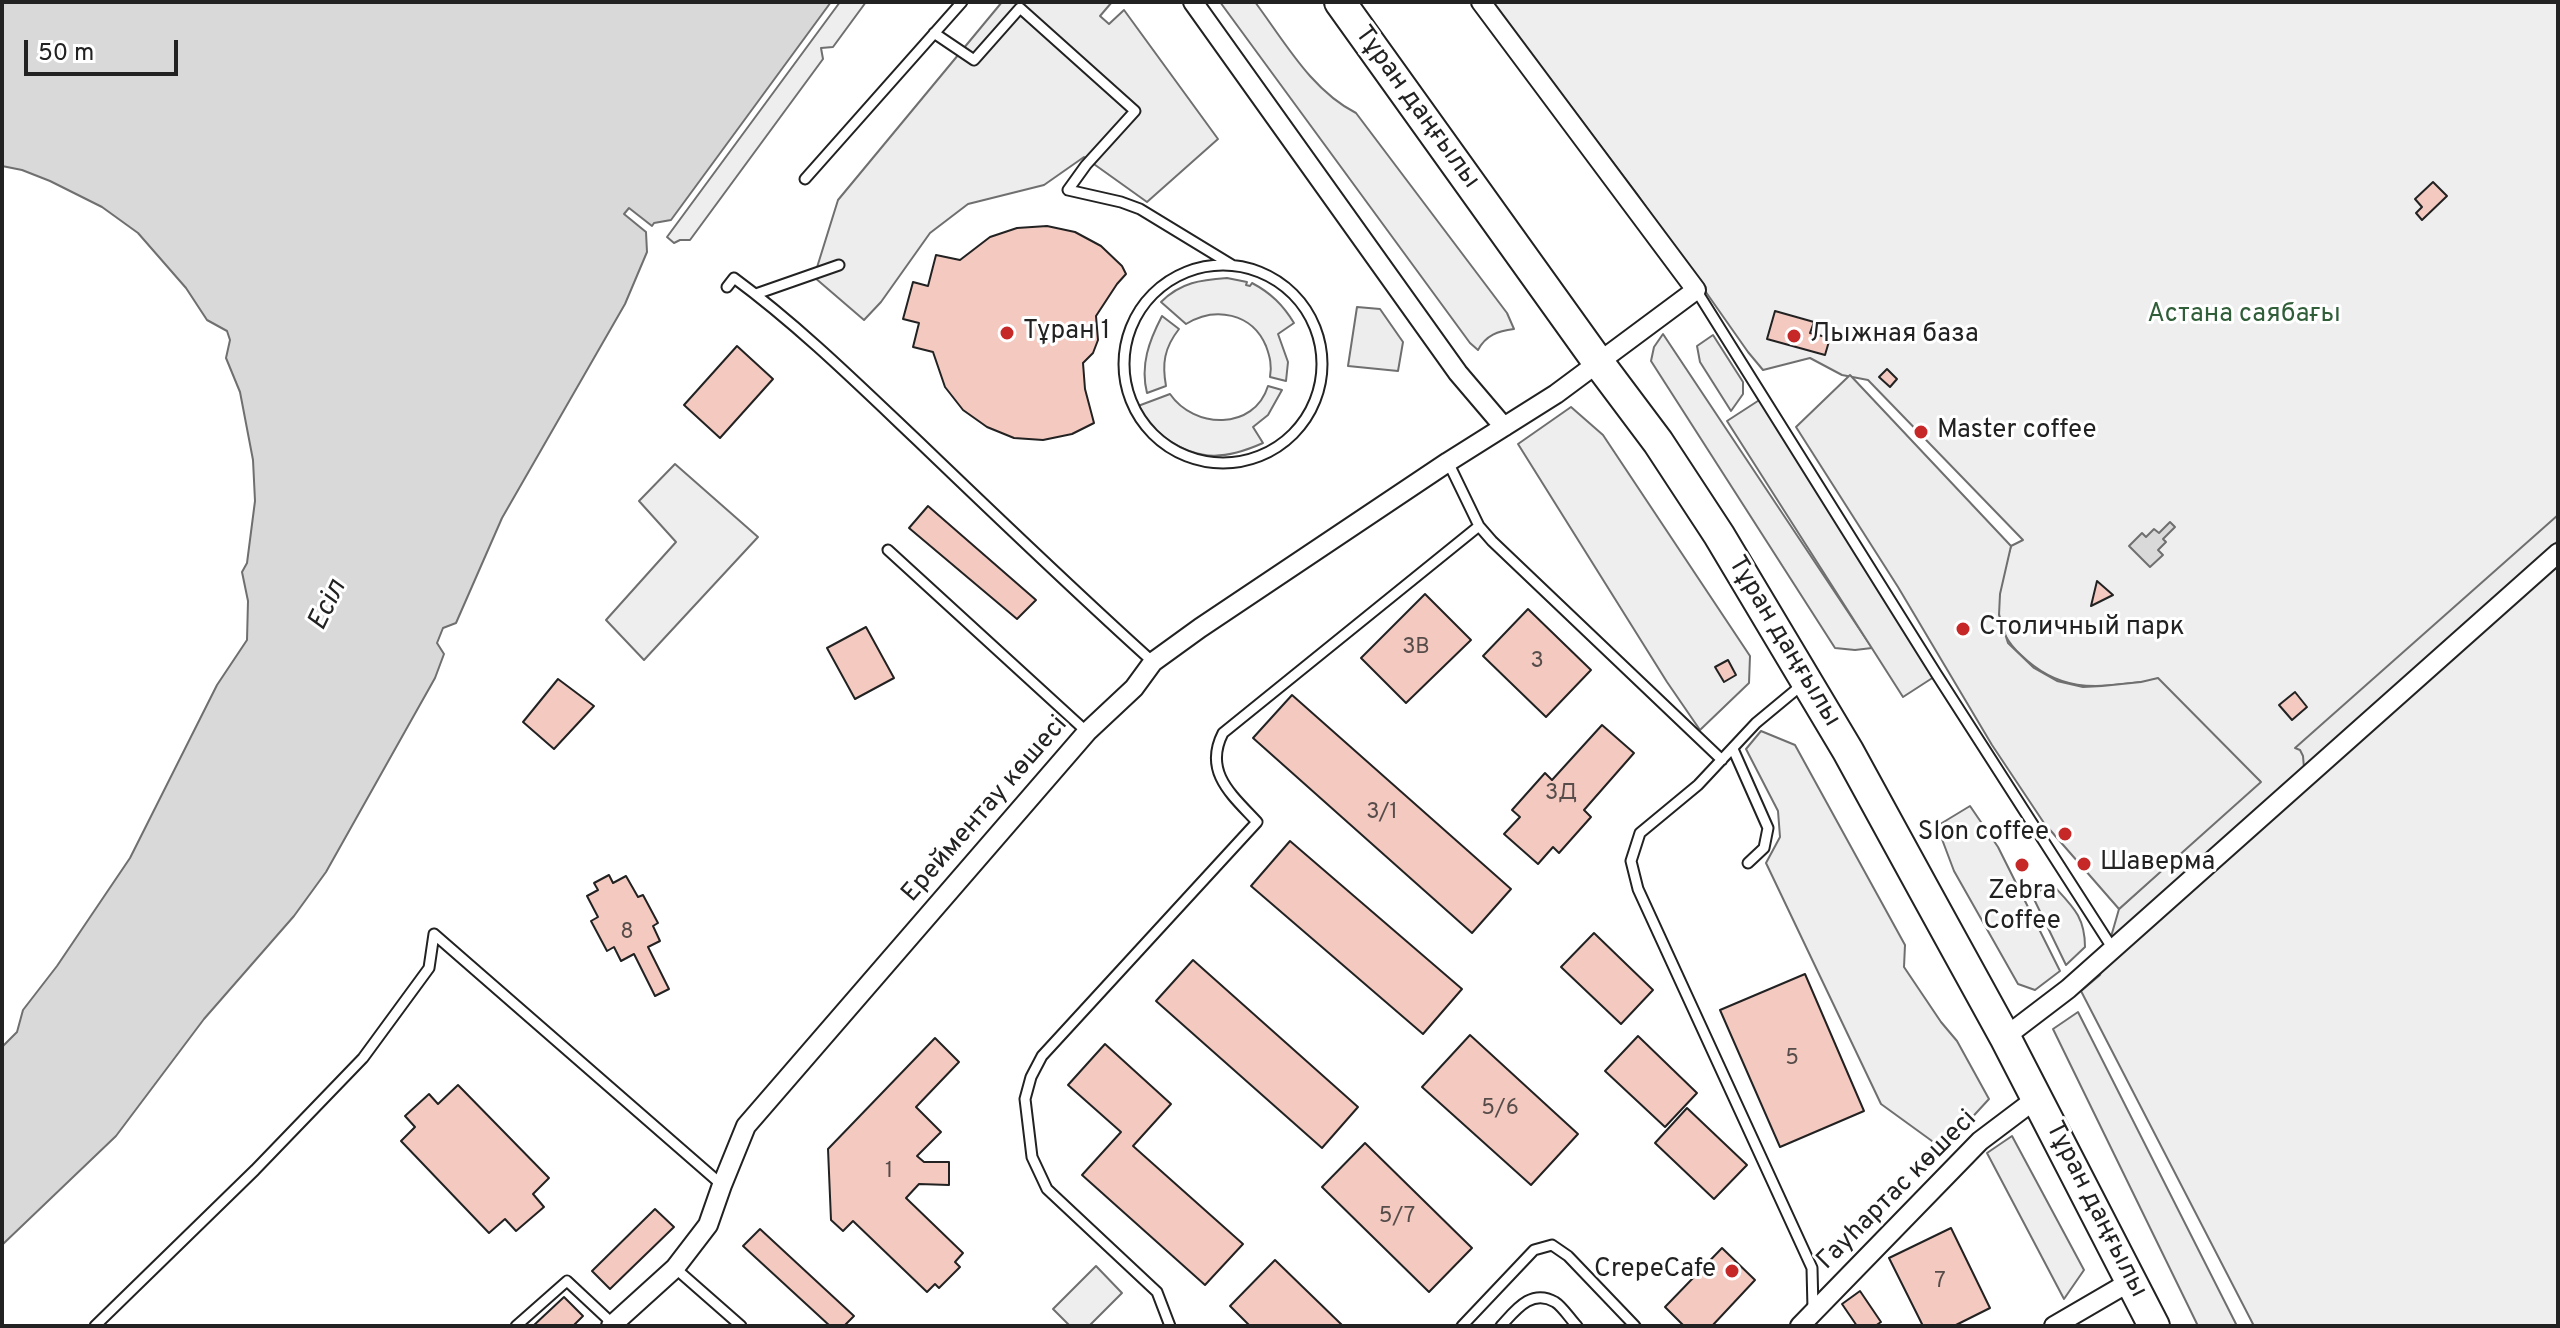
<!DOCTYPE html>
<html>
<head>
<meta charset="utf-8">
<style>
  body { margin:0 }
  #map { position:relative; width:2560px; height:1328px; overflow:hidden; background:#fff; font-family:Overpass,sans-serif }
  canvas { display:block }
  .frame { position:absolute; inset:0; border:4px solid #222; pointer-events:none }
  .scale { position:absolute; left:24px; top:40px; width:154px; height:36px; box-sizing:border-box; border:4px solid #222; border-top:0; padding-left:10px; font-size:24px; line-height:28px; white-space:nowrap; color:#222; -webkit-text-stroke:6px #fff; paint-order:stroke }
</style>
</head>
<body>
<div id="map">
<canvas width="2560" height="1328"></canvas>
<div class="frame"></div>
<div class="scale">50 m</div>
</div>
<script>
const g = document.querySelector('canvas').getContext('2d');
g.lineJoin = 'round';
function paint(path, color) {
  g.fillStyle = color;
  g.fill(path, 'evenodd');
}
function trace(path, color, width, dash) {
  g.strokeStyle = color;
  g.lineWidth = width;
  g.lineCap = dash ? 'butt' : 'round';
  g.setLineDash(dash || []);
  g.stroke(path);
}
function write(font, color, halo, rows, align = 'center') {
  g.font = font + ' Overpass,sans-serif';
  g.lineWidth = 6;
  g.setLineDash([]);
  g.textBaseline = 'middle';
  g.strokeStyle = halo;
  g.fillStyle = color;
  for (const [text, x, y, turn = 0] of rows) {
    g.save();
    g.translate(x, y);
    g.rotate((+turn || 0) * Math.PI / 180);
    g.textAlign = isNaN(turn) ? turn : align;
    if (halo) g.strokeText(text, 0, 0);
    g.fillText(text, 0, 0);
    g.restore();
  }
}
const green = new Path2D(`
  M840 2H866L833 47 821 48 823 59 690 240H680L674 243 667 237Z
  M1220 2H1255C1285 42 1311 90 1356 113L1507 313 1514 329C1498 331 1486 335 1478 350L1470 343Z
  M1492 2H2558V1326H2254L2081 991 2100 975 2119 909 2260 781 2141 682C2093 688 2059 692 2021 655 2009 644 2000 630 1999 613 1997 590 2005 567 2011 546L2023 540 1868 380 1842 375 1810 358 1763 370 1748 352 1637 194Z
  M1227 278 1247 282 1246 285 1250 286 1252 283C1271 293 1283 305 1294 323L1278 334 1288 362 1286 381 1270 377C1272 365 1270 357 1266 346 1252 313 1215 306 1186 324L1161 302C1181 282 1201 280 1227 278Z
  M1162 316 1179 329C1164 348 1162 364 1166 386L1147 393C1140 365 1149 341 1162 316Z
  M1663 334 1872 648 1855 650 1835 648 1651 361 1654 347Z
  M1713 335 1743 382V394L1731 411 1700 362 1697 346Z
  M1268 386 1282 390 1268 415 1253 427 1263 443C1227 459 1200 462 1167 439 1154 430 1144 420 1138 406L1170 394C1194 429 1254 431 1268 386Z
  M1571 407 1603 435 1750 656 1749 683 1700 730 1667 682 1518 444Z
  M675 464 758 537 644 660 606 620 676 542 639 501Z
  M1761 731 1795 745 1905 945 1904 967 1941 1022 1957 1041 1989 1099 1943 1149 1881 1104 1766 863 1780 837 1778 811 1746 749Z
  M1970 806 1998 847 2060 971 2035 990 2018 984 1954 871 1937 826Z
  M2052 884C2072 906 2085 916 2085 947L2066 965 2032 895Z
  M2078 1012 2237 1326H2198L2053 1029Z
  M2012 1136 2084 1270 2064 1299 1987 1153Z
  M1096 1266 1122 1293 1089 1326H1070L1053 1309Z`);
const parking = new Path2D(`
  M1002 2H1112L1100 16 1109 24 1124 10 1218 139 1147 202 1084 157 1044 185 968 204 930 233 881 302 864 320 814 277 838 200Z
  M1357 307 1380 309 1403 342 1398 371 1348 366Z
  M1850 375 2011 546 2000 594 1999 615 2008 643 2034 668 2057 681 2083 687 2102 686 2141 682 2158 678 2261 782 2119 909 2044 823 1992 745 1898 587 1796 427Z
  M1764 397 1937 675 1903 697 1727 421Z
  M2558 515V541L2304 768 2303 756 2300 750 2295 748Z`);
const water = new Path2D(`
  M2 2H831L671 220 654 223 652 226 629 208 624 214 646 232 647 252 625 304 502 518 456 623 443 628 437 643 444 654 435 678 326 872 294 916 204 1019 116 1136 2 1245V1047L17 1032 23 1010 57 966 130 858 217 685 247 640 248 601 242 572 247 563 255 501 253 460 240 392 226 358 230 340 227 331 207 320 186 288 138 233 102 207 50 181 22 170 2 166Z
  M2170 522 2175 527 2163 539 2166 542 2158 550 2163 555 2150 567 2129 546 2142 533 2146 537 2154 529 2159 533Z`);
const building = new Path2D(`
  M2433 182 2447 196 2422 220 2416 213 2422 207 2415 199Z
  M1047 226 1075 232 1101 246 1122 266 1126 274 1117 284 1096 316 1098 340 1093 353 1083 363 1085 389 1094 423 1072 434 1043 440 1014 438 987 427 963 410 945 387 933 352 913 347 919 323 903 319 913 282 928 286 936 255 960 260 990 237 1017 228Z
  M1775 311 1814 322 1810 333 1830 338 1825 355 1767 339Z
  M737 346 773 379 720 438 684 405Z
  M1887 369 1897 379 1890 387 1879 377Z
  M928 506 1036 600 1017 619 909 528Z
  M2097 581 2113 595 2091 606Z
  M1425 594 1471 640 1406 703 1361 658Z
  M1528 609 1591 670 1546 717 1483 656Z
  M866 627 894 678 855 699 827 648Z
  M1728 660 1736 675 1724 682 1715 667Z
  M558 679 594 706 554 749 523 722Z
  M2295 692 2307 707 2292 720 2279 705Z
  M1292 695 1511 889 1472 933 1253 738Z
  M1602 725 1634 753 1584 810 1591 817 1559 853 1553 847 1538 864 1504 834 1520 817 1512 810 1545 773 1552 780Z
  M1290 841 1462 989 1423 1034 1251 886Z
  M609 875 613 883 626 876 638 897 643 895 658 923 653 926 660 941 648 947 669 989 655 996 634 954 621 961 614 947 607 951 591 921 598 917 587 896 598 890 594 883Z
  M1594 933 1653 990 1621 1024 1561 967Z
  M1193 960 1358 1107 1322 1148 1156 1001Z
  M1805 974 1864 1111 1780 1147 1720 1010Z
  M1470 1035 1578 1134 1531 1185 1422 1087Z
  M1638 1036 1697 1093 1665 1127 1605 1071Z
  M935 1038 959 1062 916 1107 941 1132 917 1156 924 1162H949V1185L919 1184 906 1198 963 1253 955 1262 960 1267 939 1288 935 1284 927 1292 853 1221 843 1231 831 1220 828 1149Z
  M1105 1044 1171 1104 1133 1146 1243 1244 1205 1285 1082 1175 1121 1132 1068 1085Z
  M458 1085 549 1178 533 1194 544 1207 516 1231 505 1219 489 1233 401 1141 415 1127 405 1116 429 1094 438 1104Z
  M1687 1108 1747 1165 1714 1199 1655 1143Z
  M1365 1143 1472 1248 1429 1292 1322 1187Z
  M655 1209 674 1227 610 1289 592 1271Z
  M1951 1228 1990 1308 1954 1326H1923L1889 1258Z
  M760 1229 854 1316 844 1326H830L743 1246Z
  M1722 1248 1755 1280 1712 1326H1684L1665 1307Z
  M1275 1260 1343 1326H1250L1230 1306Z
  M1860 1291 1881 1322 1875 1326H1857L1842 1304Z
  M564 1297 583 1316 573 1326H533Z`);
const service = new Path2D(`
  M934 33 974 60 1020 8 1135 111 1086 165 1068 190 1121 202 1140 209 1232 265
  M805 179 962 2
  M1124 364a99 99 0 1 1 198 0a99 99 0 1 1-198 0Z
  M727 287 734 278C799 326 858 384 917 440 995 515 1073 590 1153 662
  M1696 290 1937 675 2113 949
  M756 294 839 265
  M1448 462 1479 526 1492 541 1722 760
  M888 550 1087 732
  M1803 684 1756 723 1698 785 1640 833 1631 861 1638 889 1812 1268 1813 1309
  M1733 749 1768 828 1764 848 1748 863
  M434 934 722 1185
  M675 1268 741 1326
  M95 1326 255 1170 363 1058 429 968 434 934
  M516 1326 567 1281 613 1324
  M1170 1326 1157 1292 1047 1189 1032 1157 1025 1099 1031 1077 1042 1056 1257 822C1232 795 1203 772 1223 733L1479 526
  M1462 1326 1534 1250 1552 1245 1568 1256 1635 1326
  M1501 1326C1515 1311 1531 1288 1555 1302 1563 1307 1570 1319 1577 1326`);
const minor = new Path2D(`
  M1193 2 1458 373 1504 427
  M2005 1037 2068 989 2558 553
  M611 1326 675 1268 708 1225 722 1185 746 1126 1087 732 1134 688 1153 662 1200 628 1448 462 1556 394 1696 290 1481 2
  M1800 1326 1980 1141 2037 1098
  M2054 1326 2133 1280`);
const primary = new Path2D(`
  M1340 2 1598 362 1658 442 1719 535 1848 751 1923 888 2005 1037 2154 1326`);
const markers = [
  [1007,333,8,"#c62828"],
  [1794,336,8,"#c62828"],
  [1921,432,8,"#c62828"],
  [1963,629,8,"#c62828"],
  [2065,834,8,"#c62828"],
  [2084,864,8,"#c62828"],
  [2022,865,8,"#c62828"],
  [1732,1271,8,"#c62828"]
];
const numberNames = [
  ["3В",1416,649],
  ["3",1537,663],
  ["3Д",1561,795],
  ["3/1",1382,814],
  ["8",627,934],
  ["5",1792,1060],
  ["5/6",1500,1110],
  ["1",889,1173],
  ["5/7",1397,1218],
  ["7",1940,1283]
];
const streetNames = [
  ["Тұран даңғылы",1416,108,54],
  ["Тұран даңғылы",1783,642,59],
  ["Ерейментау көшесі",986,810,-49],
  ["Гауhартас көшесі",1898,1191,-45],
  ["Тұран даңғылы",2095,1210,63]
];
const parkNames = [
  ["Астана саябағы",2244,316]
];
const poiNames = [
  ["Тұран 1",1023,333],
  ["Лыжная база",1810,336],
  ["Master coffee",1937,432],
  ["Столичный парк",1979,629],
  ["Slon coffee",2049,834,"right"],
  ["Шаверма",2100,864],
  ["Zebra",2022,893,"center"],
  ["Coffee",2022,923,"center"],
  ["CrepeCafe",1716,1271,"right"]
];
const waterNames = [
  ["Есіл",329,606,-64]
];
paint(green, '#eee');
trace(green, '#6f6f6f', 2);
paint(parking, '#ededed');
trace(parking, '#6f6f6f', 2);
paint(water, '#d9d9d9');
trace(water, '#6f6f6f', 2);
paint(building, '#f3c9c0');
trace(building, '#222', 2);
trace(service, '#222', 13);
trace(minor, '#222', 22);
trace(primary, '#222', 34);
trace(service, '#fff', 9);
trace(minor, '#fff', 18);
trace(primary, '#fff', 30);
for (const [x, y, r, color] of markers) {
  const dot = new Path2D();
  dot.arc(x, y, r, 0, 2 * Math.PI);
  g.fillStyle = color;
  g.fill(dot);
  trace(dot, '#fff', 3);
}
write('22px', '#564c4a', null, numberNames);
write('26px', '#222', '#fff', streetNames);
write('26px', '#2f5e38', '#fff', parkNames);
write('26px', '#222', '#fff', poiNames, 'left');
write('italic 28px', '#222', '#fff', waterNames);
</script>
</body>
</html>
